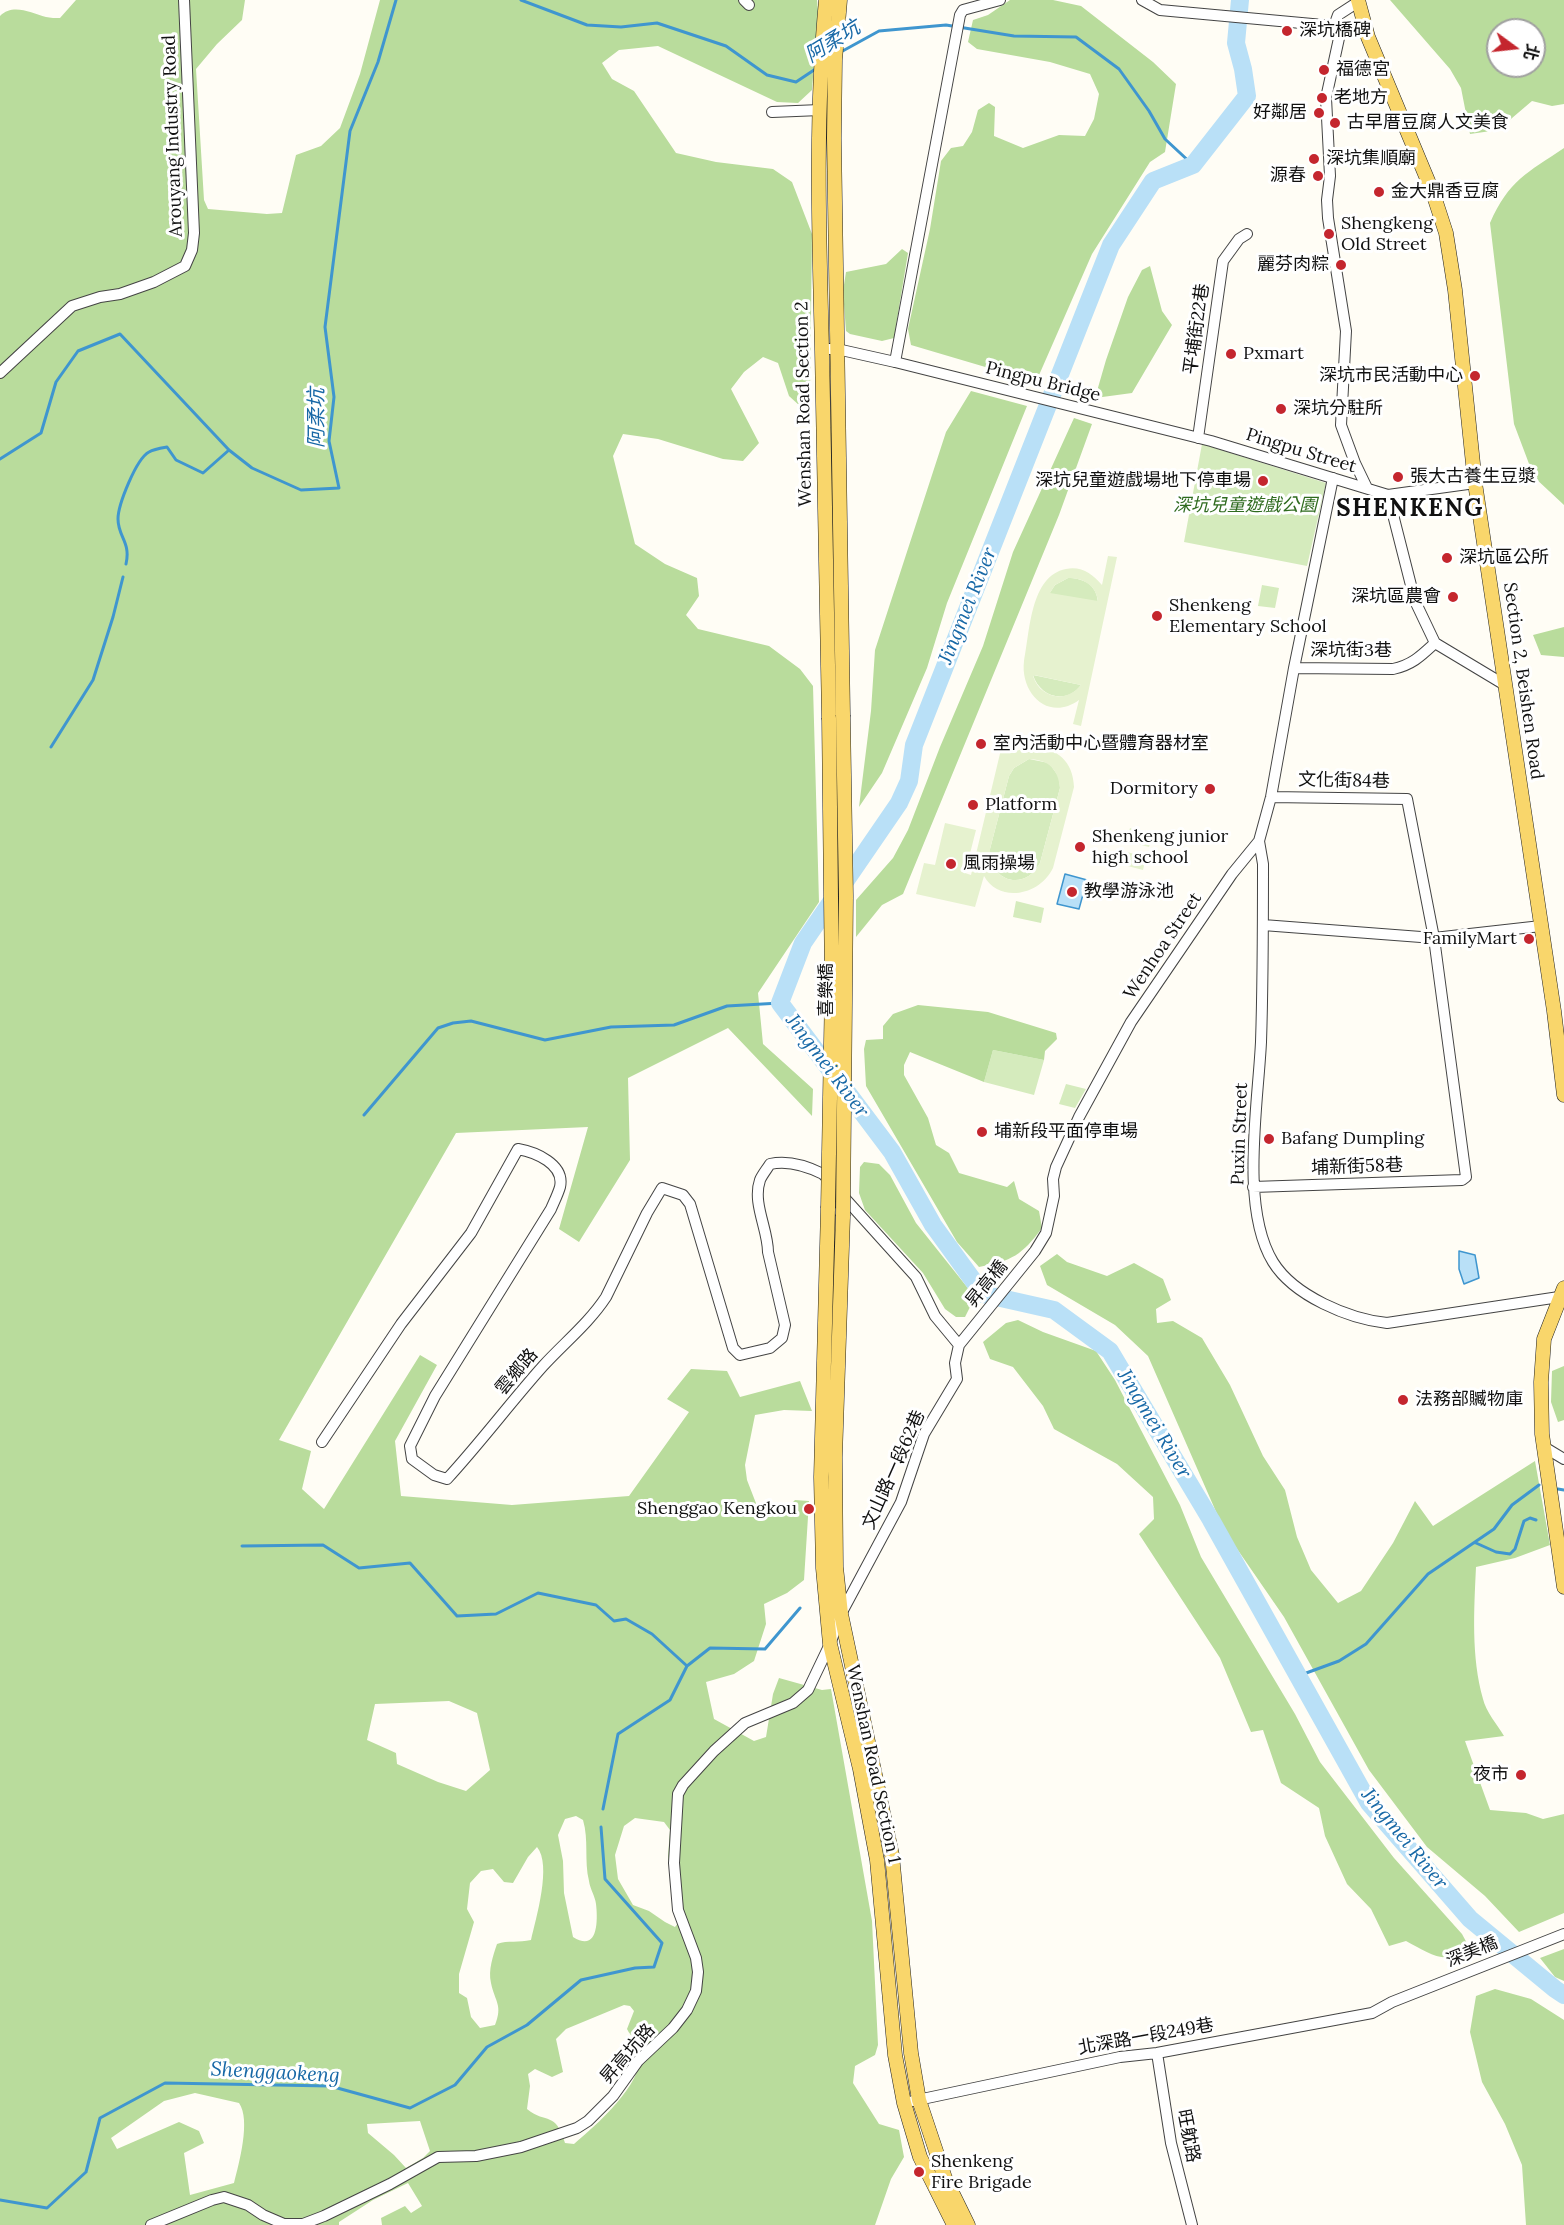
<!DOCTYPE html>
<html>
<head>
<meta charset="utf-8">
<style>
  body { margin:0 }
  #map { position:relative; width:1564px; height:2225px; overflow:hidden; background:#fffdf5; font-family:Lora,"Noto Sans TC",serif }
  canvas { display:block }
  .north { position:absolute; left:1486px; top:18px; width:60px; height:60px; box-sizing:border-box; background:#fff; border:2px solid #a0a0a0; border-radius:50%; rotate:105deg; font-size:16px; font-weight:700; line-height:24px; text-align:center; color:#111 }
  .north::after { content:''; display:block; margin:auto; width:21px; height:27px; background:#c4262e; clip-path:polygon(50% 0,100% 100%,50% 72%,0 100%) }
</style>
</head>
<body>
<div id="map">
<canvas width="1564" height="2225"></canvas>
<div class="north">北</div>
</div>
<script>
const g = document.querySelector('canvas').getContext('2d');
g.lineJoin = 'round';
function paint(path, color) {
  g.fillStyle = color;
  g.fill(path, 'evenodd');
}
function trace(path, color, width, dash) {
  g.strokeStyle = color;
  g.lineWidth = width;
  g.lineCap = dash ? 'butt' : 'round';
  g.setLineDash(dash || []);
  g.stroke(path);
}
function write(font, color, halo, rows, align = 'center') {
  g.font = font + ' Lora,"Noto Sans TC",serif';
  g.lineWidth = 6;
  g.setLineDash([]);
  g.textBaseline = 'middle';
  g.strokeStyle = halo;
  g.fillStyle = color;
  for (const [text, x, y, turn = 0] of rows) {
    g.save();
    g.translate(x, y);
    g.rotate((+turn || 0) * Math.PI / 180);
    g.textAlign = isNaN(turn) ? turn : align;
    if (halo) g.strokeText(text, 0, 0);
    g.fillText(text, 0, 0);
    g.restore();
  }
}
const green = new Path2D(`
  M1202 444 1326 483 1307 566 1184 542Z
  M1068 578C1084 578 1097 585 1098 603L1049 594 1055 585Z
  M1262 585 1279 588 1275 608 1258 606Z
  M1033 675 1081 685C1066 705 1040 697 1033 675Z
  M1029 759 1049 763 1059 777 1060 788 1040 863C1025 892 989 882 990 849L1009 776 1014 768Z
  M1016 901 1044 908 1041 923 1013 917Z
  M993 1050 1044 1060 1034 1095 984 1082Z
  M1066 1084 1086 1089 1075 1108 1059 1104Z`);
const forest = new Path2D(`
  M76 0H245L242 20 217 44 196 69 204 200 208 209 267 214 282 213 296 155 321 146 340 128 360 74 380 0H817L818 11 812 90 798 103 777 102 658 46 619 50 602 63 612 79 634 91 676 153 716 162 773 169 792 182 812 234 810 398 800 406 789 396 778 363 763 357 744 372 731 389 759 443 743 461 723 459 658 439 623 434 613 456 635 544 665 564 697 578 699 596 686 615 698 629 769 646 800 669 813 686 819 902 758 993 763 1044 813 1089 812 1116 728 1028 628 1078 630 1160 579 1242 559 1229 588 1127 456 1133 279 1440 311 1451 302 1489 324 1509 420 1355 437 1365 395 1441 401 1496 512 1505 629 1496 689 1412 667 1399 691 1369 727 1371 740 1397 800 1381 812 1411 784 1410 755 1415 745 1465 747 1480 759 1511H784L795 1500 809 1501 804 1580 787 1593 764 1604 766 1624 754 1661 734 1674 706 1682 714 1719 754 1741 766 1737 773 1694 779 1678 822 1690 831 1689 872 1921 878 2045 875 2055 855 2066 853 2083 879 2124 899 2130 904 2157 891 2179 875 2225H382L381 2218 405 2206 411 2213 422 2206 408 2183 373 2200 339 2222V2225H0V16C13 3 31 13 46 17 50 18 56 18 60 18ZM449 1701 477 1713 490 1770 466 1791 438 1782 397 1764 396 1753 367 1740 375 1704ZM576 1816 583 1820C589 1840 584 1861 589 1881 590 1889 595 1896 596 1904 598 1921 598 1953 573 1937L564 1893 563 1861 558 1835 565 1819ZM635 1818 664 1822 670 1830 668 1856 678 1923 675 1927 665 1922 649 1911 633 1905 618 1879 615 1855 624 1826ZM537 1847C552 1865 536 1918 531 1940 519 1943 508 1940 497 1944 493 1956 488 1970 491 1983 495 2002 503 2005 495 2025L480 2028 471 2017 467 1998 459 1993V1974L474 1922 467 1909 470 1883 481 1871 493 1869 504 1882 513 1883 528 1857ZM624 2005 630 2006 634 2011 627 2029C631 2038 641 2042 641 2052 642 2086 597 2124 574 2144L565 2143C555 2110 547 2125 527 2109L530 2086 528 2074 535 2069 552 2077 563 2072 556 2039 566 2029ZM195 2093 239 2103C251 2120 239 2163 234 2183L190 2195 184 2153 204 2143 199 2131 179 2122 117 2149 111 2138 164 2101ZM420 2121 430 2151 423 2158 406 2168 394 2155 368 2133 367 2124Z
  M1010 0H1053L1081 6 1153 62 1176 84 1165 152 1150 162 1092 254 1036 382 911 345 908 329 930 229 941 161 951 148 963 146 972 132 978 110 989 103 995 107 994 136 1023 148 1059 135 1085 136 1094 119 1099 94 1090 74 1050 62 977 49 968 42 973 20 988 15Z
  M1390 0H1564V104L1552 106 1532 101 1498 130 1470 134 1461 88 1450 69ZM1498 30H1534V66H1498Z
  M1564 148V505L1534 477 1514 424 1490 223C1509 180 1527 173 1564 148Z
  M902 249 908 253 894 338 882 341 850 334 846 331 843 291 846 272 886 264Z
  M1150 266 1162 311 1172 325 1132 393 1095 398 1106 360 1128 297 1142 270Z
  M971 391 1027 406 947 603 927 668 882 773 859 807 871 711 875 650 946 432Z
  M1074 418 1092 424 1059 515 903 894 882 905 856 937V900L893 858 908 830 940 747 983 646 1013 552Z
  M1564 627V657L1541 655 1533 635Z
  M918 1005 988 1012 1056 1033 1057 1039 1045 1051 1044 1060 993 1050 984 1082 910 1052 904 1065V1075L928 1118 936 1145 949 1153 959 1173 1007 1187 1014 1181 1019 1199 1039 1211 1042 1228C1022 1255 1012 1261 979 1267L957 1242 866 1086 864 1049 866 1040 883 1039V1026L893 1014Z
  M864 1162 879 1164 890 1175 916 1223 975 1297 965 1317H956L945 1309 923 1273 865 1210 859 1193 860 1167Z
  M1057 1254 1067 1262 1107 1276 1134 1263 1163 1279 1171 1300 1156 1309 1157 1323 1173 1321 1202 1338 1230 1385 1263 1456 1285 1490 1297 1537 1311 1570 1338 1603 1361 1591 1393 1543 1415 1501 1433 1526 1535 1461 1550 1545 1515 1558 1476 1567C1474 1610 1471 1657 1483 1699 1486 1712 1497 1724 1504 1736L1465 1741 1490 1810 1526 1813 1543 1819 1564 1814V1913L1519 1932 1485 1896 1427 1847 1369 1770 1284 1617 1224 1530 1148 1356 1115 1325 1047 1285 1040 1266Z
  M1018 1320 1043 1332 1096 1351 1115 1380 1180 1505 1201 1557 1295 1714 1320 1762 1394 1858 1462 1934 1469 1947C1447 1968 1429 1953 1406 1941L1389 1946 1371 1909 1347 1884 1325 1836 1319 1808 1281 1783 1263 1730 1251 1732 1220 1658 1139 1534 1154 1519 1153 1497 1117 1464 1054 1429 1043 1406 1013 1367 990 1359 983 1342 1006 1323Z
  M1564 1366V1420L1558 1422 1551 1402 1552 1371Z
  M1564 1949V1981L1555 1977 1540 1958Z
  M1495 1989 1531 1999 1564 2020V2225H1526L1522 2165 1505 2124 1482 2082 1470 2032 1476 1996Z`);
const pitch = new Path2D(`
  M1108 556 1117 557 1081 726 1073 724 1079 700C1049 722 1020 694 1024 661 1030 632 1030 576 1066 569 1082 566 1092 574 1102 585ZM1068 578C1083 578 1096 585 1098 601L1050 593 1055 585ZM1033 676 1034 675 1081 685C1066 704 1040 698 1033 676Z
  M1003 741 1017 744 1016 751C1046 741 1073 754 1074 787L1053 868C1040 895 1000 904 984 876L975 907 916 894 924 863 935 865 945 823 976 830 965 873 971 875ZM1029 759C1049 760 1058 769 1060 788L1040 863C1025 892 989 882 990 849L1009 776 1014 768Z
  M1130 828 1153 834 1149 847 1126 841Z
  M1123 851 1146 857 1143 870 1120 864Z`);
const water = new Path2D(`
  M1065 874 1087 880 1079 909 1057 904Z
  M1459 1251 1475 1255 1479 1278 1464 1284 1459 1269Z`);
const stream = new Path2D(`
  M521 0 587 25 621 27 657 23 726 46 767 75 796 82 817 68
  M839 53 879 31 946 25 1014 36 1076 37 1119 69 1149 111 1165 139 1193 165
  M0 459 41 433 56 382 78 351 120 334 229 450 252 468 301 490 339 488 329 441 334 397 325 327 350 131 378 62 396 0
  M126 564C131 542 118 537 118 519 118 505 136 459 149 452 154 449 161 448 167 447L176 460 203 473 229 450
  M51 747 93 680 113 617 123 577
  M364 1115 438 1028 453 1023 471 1021 545 1040 611 1027 674 1025 727 1006 780 1003
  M1558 1489 1564 1490
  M1476 1543 1496 1552 1510 1554 1515 1549 1524 1521 1530 1518 1536 1520
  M242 1546 323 1545 359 1568 410 1563 457 1616 496 1614 538 1593 596 1605 614 1621 626 1619 652 1634 687 1666
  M1298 1676 1339 1661 1366 1644 1428 1574 1494 1529 1512 1505 1539 1485
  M603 1809 618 1734 670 1700 687 1666 710 1648 765 1649 800 1608
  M0 2200 47 2208 86 2172 100 2118 165 2083 330 2086 410 2108 455 2085 487 2047 527 2025 581 1980 635 1968 654 1967 662 1943 605 1879 601 1827`);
const river = new Path2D(`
  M1240 0 1236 43 1243 69 1247 96 1193 165 1153 181 1111 245 914 745 909 781 899 803 803 943 780 1003 892 1152 933 1225 983 1294 1054 1310 1110 1351 1211 1520 1369 1803 1470 1919 1555 1989 1564 1995`);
const minor = new Path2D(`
  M744 0 749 5
  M1142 0 1160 10 1334 26
  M1358 2 1338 15 1334 26 1341 29 1364 24
  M1341 29 1326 98 1330 176 1327 200 1328 218 1346 331 1341 425 1355 463 1367 488
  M772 112 820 110
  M822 349H837L895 362 1211 441 1388 495 1475 483
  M895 362 960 15 963 10 1000 0
  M0 373 72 306 100 297 120 294 154 282 185 266 192 250 194 233 184 0
  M1198 438 1223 261 1239 239 1247 234
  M1388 495 1415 601 1435 643 1505 685
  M1294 668 1393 669C1412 665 1421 656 1435 643
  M1259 841 1263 864C1263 924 1263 983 1261 1042 1258 1105 1240 1208 1273 1262 1294 1296 1349 1319 1387 1323L1559 1297
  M1263 925 1434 938 1541 926
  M1253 1187 1462 1180 1466 1177 1434 938 1407 799 1271 797
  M322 1442 401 1324 471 1233 518 1149C535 1152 565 1164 560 1187 558 1194 554 1202 551 1209L435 1396 410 1446 412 1459 434 1475 447 1479C481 1442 510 1403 543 1366 564 1343 589 1323 606 1297L647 1213 662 1188 683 1195 690 1204 733 1348 740 1355 770 1348 782 1338 785 1325 768 1252C768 1229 752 1203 760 1180 762 1175 767 1169 770 1164 788 1160 807 1166 823 1174L916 1277 935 1316 959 1345
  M1544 1447 1564 1459
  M1157 2053 1171 2143 1192 2225
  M913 2101 1120 2057 1157 2053 1372 2013 1392 2002 1564 1934
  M151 2225 212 2200 224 2197 248 2205 263 2215 284 2224H303L324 2216 390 2184 438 2157 476 2156 521 2147 577 2128 588 2121 613 2096 638 2061 673 2028 687 2010 696 1991 698 1972 696 1958 678 1910 674 1863 678 1794 683 1785 714 1751 745 1723 793 1703 808 1690 830 1644 841 1614 901 1502 924 1434 957 1379 955 1363 959 1345 1035 1251 1046 1233 1054 1196 1053 1179 1056 1167 1079 1117 1131 1022 1232 874 1259 841 1271 797 1294 668 1333 478`);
const major = new Path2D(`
  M826 0C815 116 819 233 822 350 825 472 827 595 829 718
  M840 0 835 60 834 138 843 715
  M1358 0 1368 37 1433 193 1446 233 1455 290 1475 483 1554 1011 1564 1095
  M828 1208 821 1477 823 1568 830 1644 860 1769 877 1860 895 2055 904 2103 920 2157 954 2225
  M843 1216 835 1457 836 1567 841 1614 892 1855 911 2053 919 2100 945 2178 968 2225
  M1564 1288 1544 1339 1541 1382 1542 1434 1564 1587`);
const majorBridge = new Path2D(`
  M843 715 846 896 843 1216
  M828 1208 832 988 829 718`);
const markers = [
  [1287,31,6,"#c4262e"],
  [1324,70,6,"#c4262e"],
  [1322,98,6,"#c4262e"],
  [1319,113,6,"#c4262e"],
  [1335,123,6,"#c4262e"],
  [1314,159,6,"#c4262e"],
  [1318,176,6,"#c4262e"],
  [1379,192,6,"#c4262e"],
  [1329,234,6,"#c4262e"],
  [1341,265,6,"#c4262e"],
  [1231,354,6,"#c4262e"],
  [1475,376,6,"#c4262e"],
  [1281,409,6,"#c4262e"],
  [1398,477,6,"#c4262e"],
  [1263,481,6,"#c4262e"],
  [1447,558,6,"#c4262e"],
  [1453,597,6,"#c4262e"],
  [1157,616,6,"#c4262e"],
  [981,744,6,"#c4262e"],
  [1210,789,6,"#c4262e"],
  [973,805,6,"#c4262e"],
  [1080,847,6,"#c4262e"],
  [951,864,6,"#c4262e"],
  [1072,892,6,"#c4262e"],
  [1529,939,6,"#c4262e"],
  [982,1132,6,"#c4262e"],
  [1269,1139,6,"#c4262e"],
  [1403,1400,6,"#c4262e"],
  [809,1509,6,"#c4262e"],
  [1521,1775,6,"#c4262e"],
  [919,2172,6,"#c4262e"]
];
const poiNames = [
  ["深坑橋碑",1299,31],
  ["福德宮",1336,70],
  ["老地方",1334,98],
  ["好鄰居",1307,113,"right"],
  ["古早厝豆腐人文美食",1347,123],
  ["深坑集順廟",1326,159],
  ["源春",1306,176,"right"],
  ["金大鼎香豆腐",1391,192],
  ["Shengkeng",1341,224],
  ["Old Street",1341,245],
  ["麗芬肉粽",1329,265,"right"],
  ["Pxmart",1243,354],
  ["深坑市民活動中心",1463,376,"right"],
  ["深坑分駐所",1293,409],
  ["張大古養生豆漿",1410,477],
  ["深坑兒童遊戲場地下停車場",1251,481,"right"],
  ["深坑區公所",1459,558],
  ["深坑區農會",1441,597,"right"],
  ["Shenkeng",1169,606],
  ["Elementary School",1169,627],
  ["室內活動中心暨體育器材室",993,744],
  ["Dormitory",1198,789,"right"],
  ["Platform",985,805],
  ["Shenkeng junior",1092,837],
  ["high school",1092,858],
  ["風雨操場",963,864],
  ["教學游泳池",1084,892],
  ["FamilyMart",1517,939,"right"],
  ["埔新段平面停車場",994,1132],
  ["Bafang Dumpling",1281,1139],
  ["法務部贓物庫",1415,1400],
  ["Shenggao Kengkou",797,1509,"right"],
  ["夜市",1509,1775,"right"],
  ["Shenkeng",931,2162],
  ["Fire Brigade",931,2183]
];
const streetNames = [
  ["Arouyang Industry Road",173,136,-92],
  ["平埔街22巷",1197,329,-82],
  ["Pingpu Bridge",1043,382,14],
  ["Wenshan Road Section 2",804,404,-91],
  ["Pingpu Street",1301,451,17],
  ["深坑街3巷",1351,651],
  ["Section 2, Beishen Road",1523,681,82],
  ["文化街84巷",1344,781,1],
  ["Wenhoa Street",1163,946,-56],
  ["喜樂橋",827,990,-90],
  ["Puxin Street",1240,1134,-88],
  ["埔新街58巷",1357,1167,-2],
  ["昇高橋",987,1284,-51],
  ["雲鄉路",517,1372,-50],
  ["文山路一段62巷",894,1470,-66],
  ["Wenshan Road Section 1",873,1764,78],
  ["深美橋",1472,1952,-22],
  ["北深路一段249巷",1146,2037,-10],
  ["昇高坑路",628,2054,-49],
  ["旺躭路",1188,2136,79]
];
const parkNames = [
  ["深坑兒童遊戲公園",1245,506]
];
const waterNames = [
  ["阿柔坑",833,42,-32],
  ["阿柔坑",317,418,-90],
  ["Jingmei River",968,606,-68],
  ["Jingmei River",827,1066,53],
  ["Jingmei River",1154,1424,59],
  ["Jingmei River",1404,1839,51],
  ["Shenggaokeng",275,2073,3]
];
const districtNames = [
  ["SHENKENG",1410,509]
];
paint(green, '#d5ebbd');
paint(forest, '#b9dc9c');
paint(pitch, '#e6f2cf');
paint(water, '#b9e0f7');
trace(water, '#3f96cf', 1.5);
trace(stream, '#3f96cf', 3);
trace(river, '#b9e0f7', 18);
trace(minor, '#444', 12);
trace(major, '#222', 15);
trace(minor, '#fff', 10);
trace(major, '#f9d66b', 14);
trace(majorBridge, '#222', 15, []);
trace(majorBridge, '#f9d66b', 14);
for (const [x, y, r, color] of markers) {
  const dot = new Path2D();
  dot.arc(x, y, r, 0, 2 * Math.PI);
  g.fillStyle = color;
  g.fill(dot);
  trace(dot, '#fff', 2);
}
write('18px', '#111', '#fff', poiNames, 'left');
write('18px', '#111', '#fff', streetNames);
write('italic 18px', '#2f6b1f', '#fff', parkNames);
write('italic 20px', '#1768a6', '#fff', waterNames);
g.letterSpacing = '1.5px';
write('bold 24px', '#111', '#fff', districtNames);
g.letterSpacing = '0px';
</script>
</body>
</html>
